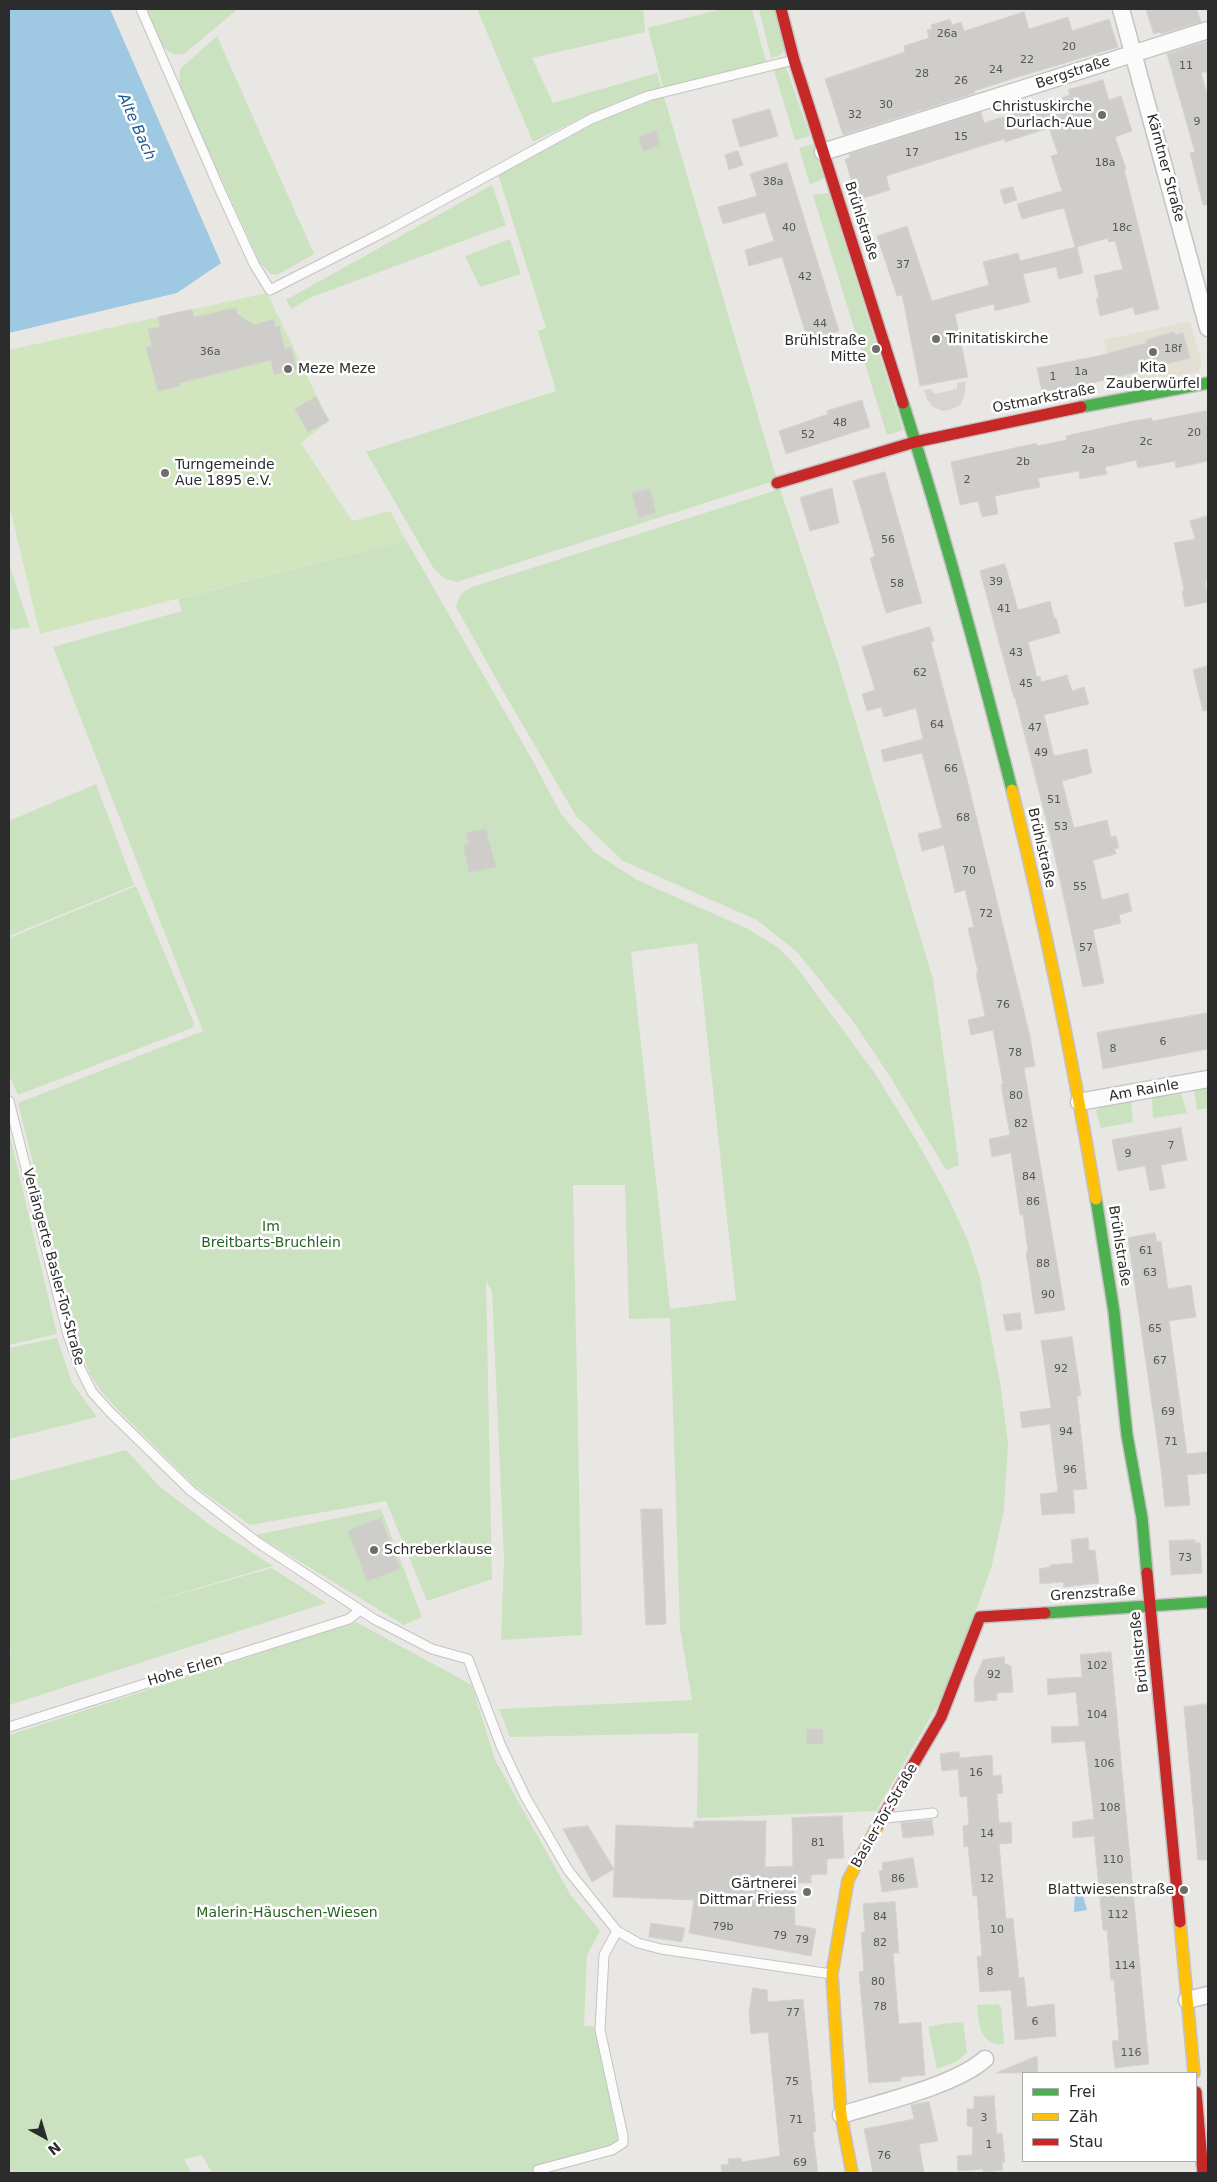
<!DOCTYPE html>
<html>
<head>
<meta charset="utf-8">
<style>
  body { margin:0 }
  #map { position:relative; width:1217px; height:2182px; overflow:hidden; background:#e9e7e3; font-family:"DejaVu Sans",sans-serif }
  canvas { display:block }
  .frame { position:absolute; inset:0; border:10px solid #2c2c2c; pointer-events:none }
  .legend { position:absolute; left:1022px; top:2072px; width:175px; height:90px; box-sizing:border-box; background:#fff; border:1px solid #ababab; margin:0; padding:6px 9px; list-style:none; font-size:15px; color:#2c2c2c }
  .legend li { display:flex; align-items:center; gap:10px; height:25px }
  .legend b { width:25px; border:1px solid #ababab }
  .north { position:absolute; left:20px; top:2112px; width:50px; height:50px; -webkit-text-stroke:4px #fff; paint-order:stroke; rotate:141deg; font-size:14px; font-weight:700; line-height:20px; text-align:center; color:#2c2c2c }
  .north::after { content:''; display:block; margin:auto; width:18px; height:22px; background:#2c2c2c; clip-path:polygon(50% 0,100% 100%,50% 72%,0 100%) }
</style>
</head>
<body>
<div id="map">
<canvas width="1217" height="2182"></canvas>
<div class="frame"></div>
<ul class="legend">
<li><b style="height:6px;background:#4caf50"></b>Frei</li>
<li><b style="height:6px;background:#ffc107"></b>Zäh</li>
<li><b style="height:6px;background:#c62828"></b>Stau</li>
</ul>
<div class="north">N</div>
</div>
<script>
const g = document.querySelector('canvas').getContext('2d');
g.lineJoin = 'round';
function paint(path, color) {
  g.fillStyle = color;
  g.fill(path, 'evenodd');
}
function trace(path, color, width, dash) {
  g.strokeStyle = color;
  g.lineWidth = width;
  g.lineCap = dash ? 'butt' : 'round';
  g.setLineDash(dash || []);
  g.stroke(path);
}
function write(font, color, halo, rows, align = 'center') {
  g.font = font + ' "DejaVu Sans",sans-serif';
  g.lineWidth = 5;
  g.setLineDash([]);
  g.textBaseline = 'middle';
  g.strokeStyle = halo;
  g.fillStyle = color;
  for (const [text, x, y, turn = 0] of rows) {
    g.save();
    g.translate(x, y);
    g.rotate((+turn || 0) * Math.PI / 180);
    g.textAlign = isNaN(turn) ? turn : align;
    if (halo) g.strokeText(text, 0, 0);
    g.fillText(text, 0, 0);
    g.restore();
  }
}
const education = new Path2D(`
  M1190 321 1202 363 1198 372 1115 389 1104 340Z`);
const green = new Path2D(`
  M146 9H238L184 54C160 59 153 25 146 9Z
  M477 9H643L645 32 532 58 553 103 657 73 662 89C615 101 576 120 533 142Z
  M722 9H752L766 62 663 87 648 28Z
  M759 9H775L785 50 779 56 771 58Z
  M217 36 314 254 277 275 271 274 260 263 179 86 180 69Z
  M786 67 810 136 795 140 774 70Z
  M664 97 777 480 457 582 445 579 434 569 366 452 556 391 538 331 546 328 498 174C552 145 605 114 664 97Z
  M813 144 824 178 810 185 799 148Z
  M492 185 506 225 312 297 291 309 286 300Z
  M829 193 903 430 887 435 813 195Z
  M510 239 521 274 480 287 465 256Z
  M780 489 838 663 933 979 959 1165 946 1170 891 1078 852 1020 797 952 757 920 623 861 576 816 503 691 456 607C460 587 474 587 491 581Z
  M406 540 533 761 561 814 594 852 637 880 746 928 779 948 795 965 876 1075 916 1140 946 1193 968 1241 980 1278 1000 1382 1008 1443 1004 1510 992 1565 950 1684 876 1811 697 1818 698 1733 510 1737 499 1709 692 1700 680 1628 670 1318 629 1319 625 1185H573L582 1635 501 1640 504 1559 492 1291 486 1281 492 1579 427 1601 386 1501 250 1525 195 1486 118 1410 101 1391 90 1374 77 1338 18 1103 203 1031 53 647 182 611 178 599ZM697 943 736 1300 670 1309 631 952Z
  M9 564 30 627 9 630Z
  M96 784 134 885 9 936V821Z
  M136 886 194 1023 192 1028 18 1095 9 1075V938Z
  M1208 1087V1108L1197 1110 1194 1090Z
  M1180 1091 1187 1113 1153 1118 1152 1097Z
  M1131 1101 1133 1122 1101 1128 1096 1111 1100 1107Z
  M9 1132 57 1334 9 1345Z
  M57 1338 72 1383 97 1417 9 1439V1348Z
  M126 1450 160 1487 213 1527 273 1566 120 1611 272 1568 326 1603 9 1705V1655L11 1654 9 1643V1481Z
  M381 1509 422 1617 404 1625 256 1535Z
  M356 1622 472 1685 495 1760 570 1894 600 1931 587 1955 584 2026 595 2027 618 2140 608 2148 538 2173H212L202 2155 184 2159 191 2173H9V1735Z
  M998 2004 1001 2007 1004 2044C980 2047 978 2022 977 2005Z
  M963 2022 967 2052 958 2061 937 2069 928 2027 941 2024Z`);
const pitch = new Path2D(`
  M267 293 329 421 301 443 352 521 390 511 406 540 40 634 9 504V350Z`);
const plaza = new Path2D(`
  M966 381 964 398 960 405 950 410 942 411 932 406 927 399 924 390 931 389 934 394 957 389V383Z`);
const water = new Path2D(`
  M9 9H110L221 263 177 293 9 333Z
  M1082 1892 1087 1910 1074 1912 1075 1893Z`);
const building = new Path2D(`
  M1146 9H1197L1201 22 1161 34 1160 32 1154 34Z
  M1024 12 1029 29 1068 17 1072 31 1109 19 1118 47 1018 77 974 91 975 93 843 135 825 79 905 52 904 46 929 38 927 30 932 29 931 25 950 19 952 25 961 22 964 31Z
  M1208 41V71L1201 73 1208 97V205H1203L1190 153 1195 152 1167 54Z
  M1103 80 1109 100 1121 96 1132 131 1115 137 1126 169H1124L1159 309 1135 315 1133 307 1100 316 1096 298H1099L1094 276 1123 269 1115 241 1109 242 1108 238 1077 247 1083 273 1059 279 1056 267 1023 274 1030 302 995 311 994 304 955 314 968 377 920 386 902 295 897 296 877 236 907 226 932 301 989 285 983 262 1018 253 1020 261 1075 247 1064 208 1022 219 1017 204 1062 191 1051 156 1058 154 1049 128 1005 142 1004 139 886 176 890 190 857 200 845 159 850 158 849 154 981 112 984 123 1070 95 1068 90Z
  M770 109 778 136 740 147 732 120Z
  M656 131 660 146 643 151 639 137Z
  M738 151 743 165 729 170 725 155Z
  M787 163 839 331 808 341 782 257 749 266 745 250 774 241 765 212 723 224 718 207 757 196 750 174Z
  M1013 187 1017 200 1004 204 1000 190Z
  M236 308 237 314 254 325 274 319 275 327 279 326 285 349 291 347 297 369 274 375 271 360 179 383 180 386 158 391 146 347 152 346 148 329 160 327 158 317 192 309 194 317Z
  M1174 332 1175 335 1183 333 1190 358 1096 382 1042 392 1037 368 1098 356 1146 343V340Z
  M316 397 329 421 308 432 295 409Z
  M862 400 870 427 786 454 779 431 828 414 827 411Z
  M1206 411 1208 425V461L1176 468 1175 461 1138 468 1136 460 1105 467 1107 474 1080 479 1079 471 1038 478 1040 487 995 496 998 514 982 517 978 501 960 505 951 462 1037 443V446L1067 440 1066 436 1132 421 1152 418V421Z
  M885 472 922 603 886 613 870 558 875 556 853 481Z
  M832 488 839 523 810 531 800 498Z
  M650 489 656 513 639 518 632 494Z
  M1208 516V580H1205L1208 602 1185 607 1182 591 1184 590 1174 543 1195 539 1190 521Z
  M1005 564 1018 610 1050 601 1054 618H1056L1060 633 1028 642 1037 677 1040 676 1041 682 1067 675 1072 691 1084 687 1089 704 1044 715 1054 756 1087 749 1092 773 1062 781 1074 828 1107 820 1111 837 1116 836 1119 848 1114 849 1116 854 1093 860 1102 900 1128 893 1132 911 1119 915 1121 923 1093 930 1104 983 1083 987 1052 843 1015 697 1014 698 980 571Z
  M930 627 934 641 931 642 968 783 1030 1036 1035 1066 1024 1068 1065 1310 1035 1314 1026 1252 1028 1251 1023 1215H1020L1011 1153 992 1157 989 1139 1010 1135 1001 1085 1003 1084 993 1030 971 1035 968 1020 985 1016 976 973 978 972 968 928 974 927 965 890 955 893 944 845 922 851 918 834 942 828 922 753 884 762 881 750 923 739 916 708 884 717 881 707 867 711 862 694 875 690 862 647Z
  M1208 666V710L1203 711 1193 670Z
  M486 829 496 867 469 873 463 845 469 843 466 833Z
  M1208 1013V1049L1103 1069 1097 1033Z
  M1181 1128 1187 1160 1161 1165 1165 1188 1150 1191 1145 1166 1118 1171 1112 1140Z
  M1155 1233 1157 1242 1161 1241 1168 1289 1191 1285 1196 1317 1169 1321 1187 1454 1208 1452V1473L1187 1475 1190 1505 1165 1507 1160 1460 1128 1238Z
  M1020 1313 1022 1329 1006 1331 1003 1315Z
  M1072 1337 1081 1396H1077L1087 1489 1073 1490 1075 1513 1042 1515 1040 1494 1058 1492 1050 1424 1022 1428 1020 1412 1051 1408 1041 1341Z
  M641 1509H662L666 1624 646 1625Z
  M381 1518 400 1569 367 1581 348 1531Z
  M1088 1538 1089 1550H1095L1099 1583 1064 1587 1063 1582 1040 1584 1039 1569 1050 1567V1565L1073 1563 1071 1540Z
  M1195 1540V1543L1200 1542 1202 1573 1171 1575 1169 1541Z
  M1111 1652 1149 2064 1115 2068 1112 2041 1119 2040 1114 1980H1111L1107 1930H1103L1094 1836 1073 1838 1072 1822 1094 1819 1085 1741 1052 1743 1051 1727 1079 1726 1076 1692 1048 1695 1047 1679 1082 1677 1080 1655Z
  M1004 1657 1005 1664 1011 1666 1013 1692 997 1693V1700L975 1702 974 1680 983 1660Z
  M1208 1704V1860H1198L1184 1707Z
  M807 1729H823V1744H807Z
  M959 1752 960 1758 992 1755 993 1776 1001 1775 1003 1793 997 1794 999 1823 1011 1822 1012 1843 999 1844 1006 1919 1013 1918 1019 1978 1024 1977 1027 2007 1054 2004 1056 2036 1015 2040 1011 1990 980 1992 977 1957 982 1956 977 1896H973L968 1846 964 1847 963 1826 969 1825 967 1796 960 1797 958 1769 942 1771 940 1754Z
  M842 1816 844 1858 827 1859V1874L811 1875V1883H794L795 1925 816 1929 811 1956 689 1933 694 1900 613 1897 616 1825 694 1828V1821H766L765 1867 793 1866 792 1818Z
  M932 1820 934 1835 903 1838 901 1823Z
  M588 1826 614 1869 592 1882 563 1829Z
  M913 1858 918 1887 882 1892 879 1871 883 1870 882 1863Z
  M895 1902 899 1953H893L899 2024 921 2022 925 2075 901 2077V2081L869 2083 859 1972 864 1971 861 1933 865 1932 863 1904Z
  M651 1923 685 1928 682 1942 649 1937Z
  M753 1988 767 1990 768 2002 803 1999 816 2132H813L818 2173H722L721 2165 729 2164 728 2159 741 2158 742 2162 780 2156 768 2032 751 2034 749 2013Z
  M1037 2056 1038 2073H996Z
  M994 2096 997 2134 1002 2133 1005 2162H1002L1003 2170 983 2172V2169L958 2171 957 2156 972 2155 973 2127 967 2126V2109H974V2097Z
  M929 2102 938 2141 919 2144 924 2173H873L864 2129 914 2119 911 2105Z`);
const lane = new Path2D(`
  M141 9 220 190 254 264 270 290 388 230 591 119 648 96 794 60
  M9 1101 68 1335 81 1370 92 1392 110 1412 191 1491 257 1542 374 1619 432 1649 468 1659 501 1746 526 1798 568 1870 617 1931 638 1943 661 1949 831 1974
  M9 1727 349 1619 359 1611
  M886 1818 933 1813
  M538 2170 612 2150 623 2143V2136L600 2030 604 1955 617 1931`);
const street = new Path2D(`
  M1121 9 1208 328
  M823 152 1208 30
  M1079 1102 1208 1079
  M1187 2000 1208 1995
  M841 2115C882 2102 954 2086 985 2059`);
const fast = new Path2D(`
  M903 403C944 531 979 660 1012 790
  M1081 407 1208 383
  M1096 1199 1114 1312 1127 1435 1142 1518 1147 1573
  M1045 1613 1208 1602`);
const slow = new Path2D(`
  M1012 790C1045 924 1073 1061 1096 1199
  M1180 1922 1194 2073
  M852 2173 841 2115 832 1974 848 1880 878 1825`);
const jam = new Path2D(`
  M781 9 794 60 903 403
  M777 483 915 442 1081 407
  M1147 1573 1180 1922
  M878 1825 941 1717 980 1617 1045 1613
  M1196 2092 1203 2173`);
const markers = [
  [1102,115,5,"#6e6d6c"],
  [936,339,5,"#6e6d6c"],
  [876,349,5,"#6e6d6c"],
  [1153,352,5,"#6e6d6c"],
  [288,369,5,"#6e6d6c"],
  [165,473,5,"#6e6d6c"],
  [374,1550,5,"#6e6d6c"],
  [1184,1890,5,"#6e6d6c"],
  [807,1892,5,"#6e6d6c"]
];
const numberNames = [
  ["26a",947,34],
  ["20",1069,47],
  ["22",1027,60],
  ["11",1186,66],
  ["24",996,70],
  ["28",922,74],
  ["26",961,81],
  ["30",886,105],
  ["32",855,115],
  ["9",1197,122],
  ["15",961,137],
  ["17",912,153],
  ["18a",1105,163],
  ["38a",773,182],
  ["40",789,228],
  ["18c",1122,228],
  ["37",903,265],
  ["42",805,277],
  ["44",820,324],
  ["18f",1173,349],
  ["36a",210,352],
  ["1a",1081,372],
  ["1",1053,377],
  ["48",840,423],
  ["20",1194,433],
  ["52",808,435],
  ["2c",1146,442],
  ["2a",1088,450],
  ["2b",1023,462],
  ["2",967,480],
  ["56",888,540],
  ["39",996,582],
  ["58",897,584],
  ["41",1004,609],
  ["43",1016,653],
  ["62",920,673],
  ["45",1026,684],
  ["64",937,725],
  ["47",1035,728],
  ["49",1041,753],
  ["66",951,769],
  ["51",1054,800],
  ["68",963,818],
  ["53",1061,827],
  ["70",969,871],
  ["55",1080,887],
  ["72",986,914],
  ["57",1086,948],
  ["76",1003,1005],
  ["6",1163,1042],
  ["8",1113,1049],
  ["78",1015,1053],
  ["80",1016,1096],
  ["82",1021,1124],
  ["7",1171,1146],
  ["9",1128,1154],
  ["84",1029,1177],
  ["86",1033,1202],
  ["61",1146,1251],
  ["88",1043,1264],
  ["63",1150,1273],
  ["90",1048,1295],
  ["65",1155,1329],
  ["67",1160,1361],
  ["92",1061,1369],
  ["69",1168,1412],
  ["94",1066,1432],
  ["71",1171,1442],
  ["96",1070,1470],
  ["73",1185,1558],
  ["102",1097,1666],
  ["92",994,1675],
  ["104",1097,1715],
  ["106",1104,1764],
  ["16",976,1773],
  ["108",1110,1808],
  ["14",987,1834],
  ["81",818,1843],
  ["110",1113,1860],
  ["86",898,1879],
  ["12",987,1879],
  ["112",1118,1915],
  ["84",880,1917],
  ["79b",723,1927],
  ["10",997,1930],
  ["79",780,1936],
  ["79",802,1940],
  ["82",880,1943],
  ["114",1125,1966],
  ["8",990,1972],
  ["80",878,1982],
  ["78",880,2007],
  ["77",793,2013],
  ["6",1035,2022],
  ["116",1131,2053],
  ["75",792,2082],
  ["3",984,2118],
  ["71",796,2120],
  ["1",989,2145],
  ["76",884,2156],
  ["69",800,2163]
];
const streetNames = [
  ["Bergstraße",1073,73,-18],
  ["Kärntner Straße",1165,168,75],
  ["Brühlstraße",861,221,72],
  ["Ostmarkstraße",1044,399,-11],
  ["Brühlstraße",1041,848,77],
  ["Am Rainle",1144,1091,-10],
  ["Brühlstraße",1119,1246,81],
  ["Verlängerte Basler-Tor-Straße",53,1267,75],
  ["Grenzstraße",1093,1594,-4],
  ["Brühlstraße",1140,1652,-96],
  ["Hohe Erlen",185,1671,-17],
  ["Basler-Tor-Straße",885,1816,-60]
];
const poiNames = [
  ["Christuskirche",1092,107],
  ["Durlach-Aue",1092,123],
  ["Trinitatiskirche",946,339,"left"],
  ["Brühlstraße",866,341],
  ["Mitte",866,357],
  ["Kita",1153,368,"center"],
  ["Zauberwürfel",1153,384,"center"],
  ["Meze Meze",298,369,"left"],
  ["Turngemeinde",175,465,"left"],
  ["Aue 1895 e.V.",175,481,"left"],
  ["Schreberklause",384,1550,"left"],
  ["Gärtnerei",797,1884],
  ["Dittmar Friess",797,1900],
  ["Blattwiesenstraße",1174,1890]
];
const parkNames = [
  ["Im",271,1227],
  ["Breitbarts-Bruchlein",271,1243],
  ["Malerin-Häuschen-Wiesen",287,1913]
];
const waterNames = [
  ["Alte Bach",136,127,66]
];
paint(education, '#e3dfd3');
paint(green, '#cae2c0');
paint(pitch, '#d1e5be');
paint(plaza, '#d7d5d1');
paint(water, '#9fc9e3');
paint(building, '#cecdc9');
trace(building, '#d4d3cf', 1);
trace(lane, '#c4c3c2', 11);
trace(street, '#c4c3c2', 19);
trace(fast, '#c4c3c2', 14);
trace(slow, '#c4c3c2', 14);
trace(jam, '#c4c3c2', 14);
trace(lane, '#fcfbfb', 9);
trace(street, '#fcfbfb', 16);
trace(fast, '#4caf50', 11);
trace(slow, '#ffc107', 11);
trace(jam, '#c62828', 11);
for (const [x, y, r, color] of markers) {
  const dot = new Path2D();
  dot.arc(x, y, r, 0, 2 * Math.PI);
  g.fillStyle = color;
  g.fill(dot);
  trace(dot, '#fff', 2);
}
write('11px', '#565655', null, numberNames);
write('14px', '#2c2c2c', '#fff', streetNames);
write('14px', '#2c2c2c', '#fff', poiNames, 'right');
write('14px', '#286323', '#fff', parkNames);
write('italic 15px', '#1c5a91', '#fff', waterNames);
</script>
</body>
</html>
